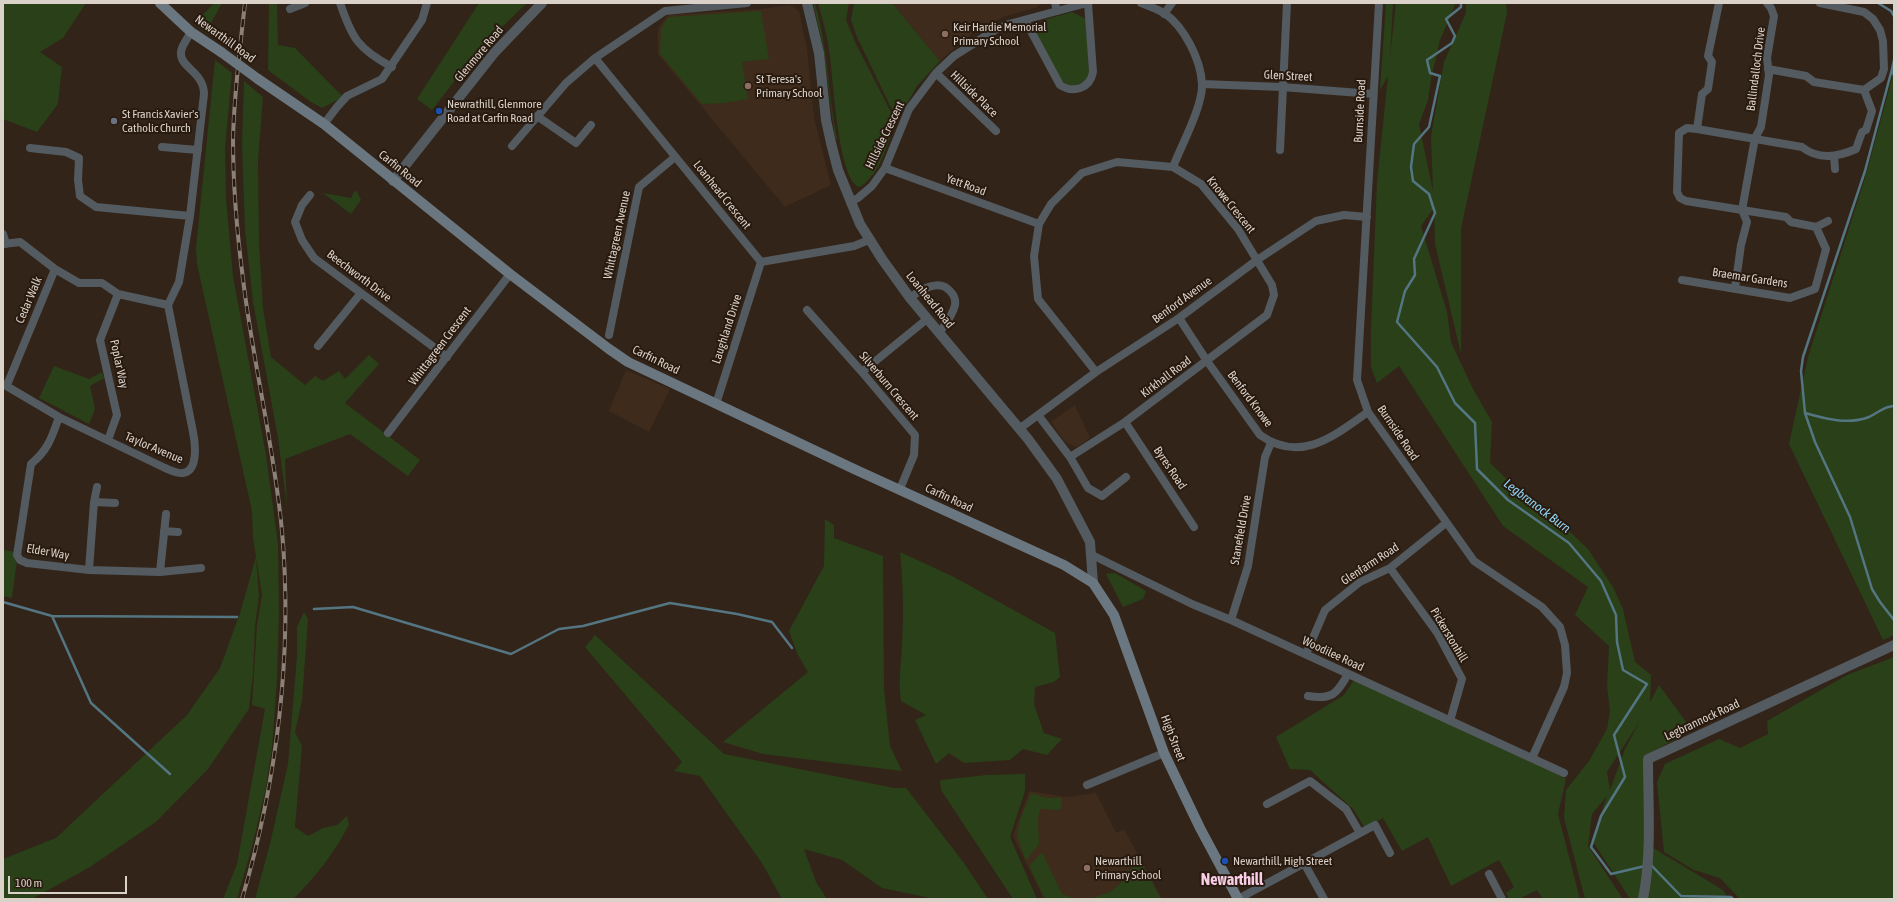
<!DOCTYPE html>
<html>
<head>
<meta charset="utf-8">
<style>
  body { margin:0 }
  #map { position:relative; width:1897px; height:902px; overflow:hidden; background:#322418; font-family:"Asap Condensed",sans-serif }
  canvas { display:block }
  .frame { position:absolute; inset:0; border:4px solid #dad1c9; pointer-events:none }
  .scale { position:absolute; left:8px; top:876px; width:119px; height:18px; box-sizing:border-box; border:2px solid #dad1c9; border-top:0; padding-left:5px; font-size:12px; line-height:14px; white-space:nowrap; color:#dad1c9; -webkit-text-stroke:3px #281a0f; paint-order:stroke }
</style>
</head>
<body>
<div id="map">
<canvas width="1897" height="902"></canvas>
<div class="frame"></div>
<div class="scale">100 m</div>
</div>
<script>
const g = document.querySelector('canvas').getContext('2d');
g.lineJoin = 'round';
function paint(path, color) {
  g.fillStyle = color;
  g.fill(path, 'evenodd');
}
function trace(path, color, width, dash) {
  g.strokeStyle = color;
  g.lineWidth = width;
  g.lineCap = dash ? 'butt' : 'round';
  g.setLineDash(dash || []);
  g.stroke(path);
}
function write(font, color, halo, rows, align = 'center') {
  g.font = font + ' "Asap Condensed",sans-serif';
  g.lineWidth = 4;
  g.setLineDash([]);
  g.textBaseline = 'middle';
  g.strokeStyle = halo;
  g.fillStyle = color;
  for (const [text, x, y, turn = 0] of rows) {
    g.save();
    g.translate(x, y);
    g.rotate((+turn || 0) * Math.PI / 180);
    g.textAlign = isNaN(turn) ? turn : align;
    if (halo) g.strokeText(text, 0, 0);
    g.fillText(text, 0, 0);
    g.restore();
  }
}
const built = new Path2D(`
  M892 3H1040L1038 7 1003 17 978 30 964 39 940 61Z
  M790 5 799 11 807 49 814 118 831 185 785 207 658 54V28L668 15 761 9Z
  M626 370 670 389 649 432 609 411Z
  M1075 405 1090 438 1077 447 1065 442 1051 422Z
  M1029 791 1066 797 1096 793 1116 833 1124 829 1162 899H1044L1013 836Z`);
const green = new Path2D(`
  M3 3H86L63 38 40 52 62 67 58 104 37 132 3 119Z
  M214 3H222L210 25 223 35V42L208 34 197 26V21Z
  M269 3H277L278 45 295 48 343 97 322 108 311 102 268 70Z
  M479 3H527L480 48 432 110 417 99Z
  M813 3H815C828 49 828 93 837 139H835L823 47Z
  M818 3H849L846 20 856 44 895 120V123C887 145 881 173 860 187 838 184 833 76 830 57 828 39 823 21 818 3Z
  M854 3H892L940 61 917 86 901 114 895 116 857 37 851 20Z
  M1386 3H1393L1390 57 1396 3H1456L1440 40 1431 79 1428 100 1419 124 1433 191 1431 136 1444 62 1466 13V3H1506L1507 13 1461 229V354L1435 244 1434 208 1421 226 1447 312 1451 342 1473 389 1492 422 1490 463 1511 483 1541 504 1588 549 1613 587 1623 609 1635 662 1651 675 1650 702 1659 685 1692 730 1643 757 1645 843 1723 890 1729 899H1630L1592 840 1607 796 1592 814 1588 846 1623 899H1585L1564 818 1566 790 1589 761 1607 729 1610 711 1607 686 1609 646 1575 615 1588 587 1503 526 1399 366 1377 383 1371 367V328L1377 182 1388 76 1380 90ZM1640 721 1625 749 1610 790 1607 772Z
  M761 11 769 59 742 62 748 99 724 103 702 104 660 54 661 29 668 17Z
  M1072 12 1086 19 1089 73C1085 85 1072 89 1062 81L1036 34 1044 20Z
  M215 60 232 73 225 148 226 198 233 276 266 455 278 544 279 610 277 679 272 748 265 792 252 847 237 899H223L237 864 265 709 252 705 257 625 262 595 253 538 252 511 197 264 196 248Z
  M1894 71V635L1883 640 1789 444 1808 357 1865 178Z
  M244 81 263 97 258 161 259 243 263 308 271 357 305 385 315 376 323 381 339 371 345 379 369 355 379 364 345 403 420 460 408 476 350 434 285 459 287 506 278 438 253 302 245 230 242 143Z
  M357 191 361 200 351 214 323 193 351 198 354 192Z
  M54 366 89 379 102 372 104 378 90 386 95 409 89 424 39 398Z
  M825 519 834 525V538L883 556 884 689 890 746 902 771 763 754 723 742 808 672 798 655 789 631 824 566Z
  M3 550 15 552 17 560 12 598 3 596Z
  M900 552 954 577 1055 633 1060 677 1054 682 1035 687 1034 704 1044 733 1062 739 1047 755 1023 749 1010 760 964 763 949 753 936 764 915 720 926 715 901 701C898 680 901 665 902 645 904 614 903 582 900 552Z
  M256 557 259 596 255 626 253 673 249 709 208 769 156 822 90 867 32 899H3V859L56 838 187 715 220 668 240 613Z
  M1115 573 1146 591 1143 599 1123 607 1106 574Z
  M304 612 308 619 302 701 295 732 302 746 295 827 308 836 323 828 337 825 347 816 349 825C334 853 316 877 293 899H255L270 844 288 764 297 656V627Z
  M595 635 724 754 894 788H906L964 863 988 899H935L882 888 842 860 804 849 816 882 827 899H782L762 863 700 776 674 771 682 762 585 647Z
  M1894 657V899H1740L1720 878 1694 870 1664 852 1657 782 1665 764 1719 739 1740 748 1768 734 1767 721 1847 675Z
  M1354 680 1536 762 1566 779 1558 814 1580 899H1543L1537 890 1519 899H1509L1506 893 1514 887 1499 860 1451 886 1428 837 1402 851 1383 818 1365 828 1353 809 1310 770 1290 769 1276 737 1344 695Z
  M1025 774V791L1010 837 1037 899H1013L941 790 940 780 987 775Z
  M1031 793 1046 798H1062L1060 810 1040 809 1038 820 1039 844 1026 861 1017 836 1020 820Z
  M1042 852 1062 894 1077 899H1045L1029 866Z
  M1142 863 1161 899H1090L1110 892 1120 884 1127 871Z`);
const stream = new Path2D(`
  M1461 3V7L1446 19 1455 36 1452 43 1427 60 1430 73 1440 76 1429 127 1414 144 1411 167 1413 181 1429 194 1435 213 1414 259 1415 275 1405 291 1397 322 1437 367 1455 403 1475 423 1477 469 1508 500 1569 543 1601 581 1616 615 1617 642 1623 670 1647 684 1614 735 1625 777 1601 816 1591 847 1611 874 1645 866
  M1878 3 1891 11 1894 16
  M1894 60 1892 69 1894 76
  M1892 69 1865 171 1803 357 1801 371 1805 413C1826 419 1848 425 1869 417 1878 413 1884 406 1894 406
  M1805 413 1815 442 1850 517 1872 589 1880 602 1894 620
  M3 602 52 616 237 617
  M314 609 353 607 511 654 559 629 583 626 670 603 737 614 772 622 792 648
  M52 616 91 703 170 774
  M1651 865 1681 896 1731 897 1733 899`);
const minor = new Path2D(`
  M340 3C352 38 358 49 392 67
  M1055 3 1057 11
  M1141 3C1149 6 1157 9 1164 13 1184 26 1201 60 1202 84 1203 106 1181 146 1173 167
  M1379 3 1357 380 1368 412 1474 561 1542 607 1560 627 1565 645 1567 673 1564 687 1532 758
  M290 9 305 3
  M1164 14 1172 3
  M1025 20 1060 85C1074 94 1090 88 1093 72L1088 3
  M595 58 761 262 854 246 869 240
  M1768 69 1806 76 1814 82 1864 90 1881 78 1884 69 1883 41 1880 30 1873 19 1864 12 1820 3
  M936 73 996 131
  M1202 84 1282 87 1373 94
  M537 116 576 143 591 125
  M324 124 337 107 347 96 382 79 422 20 427 3
  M1697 129 1702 94 1708 89 1712 62 1708 56 1719 3
  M512 146 566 83 595 58 665 11 747 3
  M162 147 198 150
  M30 148 66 152 79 158 78 180 80 196 96 207 190 216
  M1280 150 1287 3
  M1834 156 1835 169
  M885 168 1039 224
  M310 195 302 205 295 222 302 240 314 258 447 357
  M850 202 858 198 872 186 885 168 909 109 936 73 954 56 995 30 1009 24 1087 3
  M1816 227 1828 221
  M3 234 6 244
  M3 244 20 242 55 269 79 283H102L118 294 168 305
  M1682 280 1790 298 1815 289 1826 249 1816 227 1791 222 1786 217 1686 201 1680 198 1677 192 1679 133 1687 128 1697 129 1802 147C1818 160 1838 157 1856 149L1862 132 1866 130 1872 111 1864 90
  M1735 288 1741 245 1747 222 1742 210 1755 138 1761 127 1769 75 1767 58 1774 16 1771 8 1767 3
  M910 298C920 290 939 278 950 291 954 295 956 299 955 305 953 315 945 325 939 333
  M807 310 862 372 915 435 914 455 900 489
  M1179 318 1207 361 1260 435C1301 464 1334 436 1368 412
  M609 335 639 187 675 157
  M318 346 361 293
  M862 372 927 319
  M3 384 59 417 165 468C170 470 177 474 183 473 199 471 195 442 193 432L168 305 179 282 190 216 204 94C204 70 175 67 182 48 184 43 188 37 191 32
  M7 385 55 269
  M716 404 761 262
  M1038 415 1070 457 1125 422 1267 315 1274 295 1272 285 1238 229 1201 184 1173 167 1117 162 1082 173 1051 204 1039 224 1034 256 1038 299 1096 372
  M59 417C52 437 48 450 31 464L17 555 20 560 27 563 89 570 160 572 201 568
  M1125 422 1194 527
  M1019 429 1096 372 1179 318 1257 260 1316 221 1344 215 1367 217
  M388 433 510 274
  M108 440 117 415 100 340 118 294
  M1070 457 1088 488 1102 496 1126 477
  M94 502 115 503
  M164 531 178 532
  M1092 555 1192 604 1231 620 1564 773
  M1390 568 1438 634 1462 679 1450 721
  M89 570 94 502 97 487
  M160 572 166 514
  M1231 620 1248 566 1265 457 1271 443
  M1306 654 1325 610 1360 582 1390 568 1446 523
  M1308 696C1332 700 1337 694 1348 674
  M1087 785 1164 753
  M1267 804 1310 781 1346 809 1360 833
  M1304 863 1324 899
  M1489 874 1502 899
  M1238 899 1375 825 1390 853`);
const tertiary = new Path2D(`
  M807 3 819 53 826 120 831 143 838 170 860 224 882 259 910 298 1028 439 1057 479 1090 542 1093 583
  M393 181 495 52 542 3
  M1643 899C1652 854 1648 806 1648 759L1894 645`);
const secondary = new Path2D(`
  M160 3 191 32 221 52
  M258 79 324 124 510 274 609 349 628 362 854 469 1064 565 1093 583 1114 615 1164 753 1200 828 1238 899`);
const rail = new Path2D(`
  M242 899C277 781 293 654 282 531 274 446 253 363 243 279 237 233 233 185 233 139 234 94 240 48 245 3`);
const secondaryBridge = new Path2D(`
  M221 52 258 79`);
const markers = [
  [945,34,4,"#8d6e63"],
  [748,86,4,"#8d6e63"],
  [439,111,4,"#1a4fb4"],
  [114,121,4,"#6b7280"],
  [1225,861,4,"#1a4fb4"],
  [1087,868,4,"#8d6e63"]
];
const poiNames = [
  ["Keir Hardie Memorial",953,27],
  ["Primary School",953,41],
  ["St Teresa's",756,79],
  ["Primary School",756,93],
  ["Newrathill, Glenmore",447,104],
  ["Road at Carfin Road",447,118],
  ["St Francis Xavier's",122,114],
  ["Catholic Church",122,128],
  ["Newarthill",1095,861],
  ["Primary School",1095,875],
  ["Newarthill, High Street",1233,861]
];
const streetNames = [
  ["Newarthill Road",225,39,36],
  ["Glenmore Road",479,54,-50],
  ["Ballindalloch Drive",1756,69,-83],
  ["Glen Street",1288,76,3],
  ["Hillside Place",974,94,44],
  ["Burnside Road",1360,111,-87],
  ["Hillside Crescent",885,135,-64],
  ["Carfin Road",400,169,39],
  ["Yett Road",966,185,20],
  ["Loanhead Crescent",722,195,51],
  ["Knowe Crescent",1231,205,51],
  ["Whittagreen Avenue",617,235,-78],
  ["Beechworth Drive",359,276,37],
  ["Braemar Gardens",1750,278,9],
  ["Cedar Walk",29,300,-67],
  ["Loanhead Road",930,300,51],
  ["Benford Avenue",1182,300,-36],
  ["Laughland Drive",727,329,-72],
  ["Whittagreen Crescent",440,346,-53],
  ["Carfin Road",656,360,26],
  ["Poplar Way",119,364,78],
  ["Kirkhall Road",1166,377,-37],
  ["Silverburn Crescent",889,386,50],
  ["Benford Knowe",1250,399,53],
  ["Burnside Road",1398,433,56],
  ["Taylor Avenue",154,448,23],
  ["Byres Road",1170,468,56],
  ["Carfin Road",949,498,25],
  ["Stanefield Drive",1241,530,-80],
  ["Elder Way",48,552,10],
  ["Glenfarm Road",1370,564,-33],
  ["Pickerstonhill",1449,635,59],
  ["Woodilee Road",1333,654,25],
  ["Legbrannock Road",1702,720,-25],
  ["High Street",1173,738,69]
];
const waterNames = [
  ["Legbranock Burn",1537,506,37]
];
const districtNames = [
  ["Newarthill",1232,880]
];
paint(built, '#3f2b1b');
paint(green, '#294018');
trace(stream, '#547582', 2.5);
trace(minor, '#535a60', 8);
trace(tertiary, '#535a60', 10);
trace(secondary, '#6b7780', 10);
trace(rail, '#8c8177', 4);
trace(rail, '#281a0f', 2.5, [8]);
trace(secondaryBridge, '#6b7780', 10);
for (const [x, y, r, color] of markers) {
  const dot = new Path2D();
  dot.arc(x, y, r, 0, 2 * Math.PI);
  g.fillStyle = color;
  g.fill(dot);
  trace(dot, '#281a0f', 1.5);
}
write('12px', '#dad1c9', '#281a0f', poiNames, 'left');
write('12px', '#dad1c9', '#281a0f', streetNames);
write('italic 13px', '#8fd4f4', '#281a0f', waterNames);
write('bold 16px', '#facde7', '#281a0f', districtNames);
</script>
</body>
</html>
